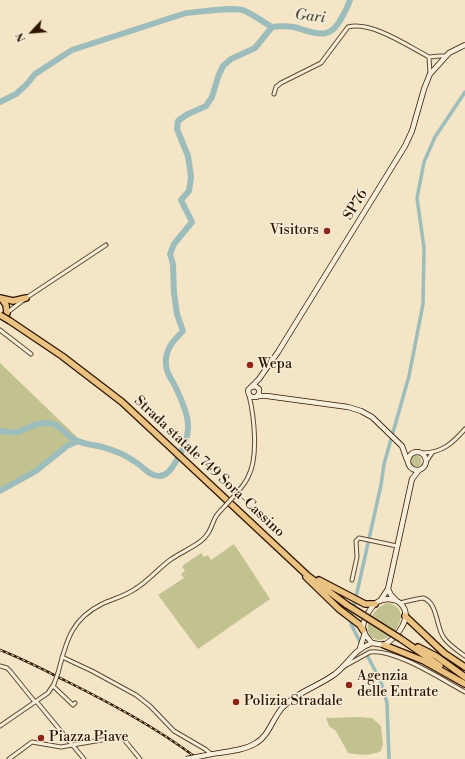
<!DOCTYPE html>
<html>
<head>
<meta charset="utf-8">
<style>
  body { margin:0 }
  #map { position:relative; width:465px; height:759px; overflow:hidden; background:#f3e5c5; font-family:"Libre Bodoni",serif }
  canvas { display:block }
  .north { position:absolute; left:12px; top:12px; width:40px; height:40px; -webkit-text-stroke:3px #f7eed9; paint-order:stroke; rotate:244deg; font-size:11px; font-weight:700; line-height:16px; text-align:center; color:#301400 }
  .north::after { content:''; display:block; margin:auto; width:14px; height:18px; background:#301400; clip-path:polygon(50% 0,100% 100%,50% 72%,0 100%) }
</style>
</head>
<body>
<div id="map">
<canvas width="465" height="759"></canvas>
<div class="north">N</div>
</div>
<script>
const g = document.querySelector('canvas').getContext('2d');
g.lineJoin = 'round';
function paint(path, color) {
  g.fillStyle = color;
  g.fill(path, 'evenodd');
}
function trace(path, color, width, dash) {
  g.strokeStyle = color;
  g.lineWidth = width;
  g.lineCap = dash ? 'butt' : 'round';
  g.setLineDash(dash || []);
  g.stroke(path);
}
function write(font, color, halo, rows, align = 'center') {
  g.font = font + ' "Libre Bodoni",serif';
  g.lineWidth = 3;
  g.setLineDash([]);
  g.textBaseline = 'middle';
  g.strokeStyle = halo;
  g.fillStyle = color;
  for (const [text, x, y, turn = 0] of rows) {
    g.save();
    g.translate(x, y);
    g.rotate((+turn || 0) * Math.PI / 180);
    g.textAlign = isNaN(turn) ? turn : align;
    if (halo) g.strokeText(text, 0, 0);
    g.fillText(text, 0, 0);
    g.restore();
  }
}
const green = new Path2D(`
  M0 363 80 440 57 452 35 470 0 489Z
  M410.5 461a5.5 5.5 0 1 1 11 0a5.5 5.5 0 1 1-11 0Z
  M234 544 270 599 198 649 158 595 184 578 181 574 185 571 182 566 201 553 204 557 208 555 211 560Z
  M388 603C417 609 390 649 373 638 359 629 376 605 388 603Z
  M358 717 372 718 381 726 383 744 381 751C371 756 359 755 348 753L336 731 329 726 326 718Z`);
const canal = new Path2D(`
  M360 642 351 624 352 615 381 485 384 464 409 376 423 304 424 248 417 198 424 162 435 137 465 92
  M367 655 381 682 387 703 389 759`);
const river = new Path2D(`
  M272 27C279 26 286 26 294 27 315 33 330 42 342 17 345 12 348 6 350 0
  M0 102 16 94 27 84 35 74 72 50 186 13C200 12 236 6 245 11 254 15 263 22 272 27
  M0 431C6 432 12 433 18 432 29 428 40 420 53 424 61 426 65 434 72 438 80 444 89 444 98 446 107 448 115 451 124 455 127 457 131 459 134 461 143 466 149 476 159 476 167 476 171 469 175 463 195 433 190 416 174 384 169 376 165 369 166 359 167 347 175 339 183 331L177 314 174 293 173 264 170 254 174 244 192 222 181 200 189 191 191 177 188 156 177 129 178 121 186 115 206 106 212 97 218 77 223 66 231 59 255 48 272 27
  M0 491 36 471 67 446 78 441`);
const street = new Path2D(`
  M430 74 429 57 440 56H446
  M274 94 276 87 281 83 321 63 348 27C372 21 408 46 429 57
  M8 312 26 298 106 245
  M0 330 31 354
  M422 453C442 453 453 443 465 429
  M426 462 432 453
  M235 495C240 489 245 484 248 477 259 457 254 416 249 395
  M352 580 357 557 356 541 359 538 397 546
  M399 603C404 602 421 598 423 598 438 602 436 628 444 638 449 645 458 651 465 656
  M62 657 92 671 136 695 150 706 174 731 205 749 211 754
  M0 666 7 668 10 671 35 702
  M343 667 370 652C394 648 443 680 465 692
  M58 673C66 642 71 619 102 604 113 599 125 596 135 589 148 581 158 569 170 560 180 553 192 548 201 541 209 535 211 527 215 518 217 514 221 510 225 506
  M53 686 73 705 75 703
  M36 701 84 759
  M0 726 48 693 54 684
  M9 759 32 742 61 747 119 737H122L140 759`);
const secondary = new Path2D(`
  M251 387 255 386 259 389V393L257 397H252L249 395 248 390 259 379 278 352 405 146 412 131 424 89 430 74 449 53 465 45
  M257 396H267L348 407 361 411 372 417 402 446 407 460
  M408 461a9 9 0 1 1 18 0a9 9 0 1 1-18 0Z
  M388 589 391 595 396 600
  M388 599C392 600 397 600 400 603 415 617 396 638 384 645L372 643C369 639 364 635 363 629 362 622 370 608 376 603 379 600 384 600 388 599Z
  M380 601 388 589 412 479 419 470
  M360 648 365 633
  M202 756C218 752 242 752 256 743 269 736 273 717 283 707 297 692 319 686 335 674 350 662 353 650 372 643`);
const highway = new Path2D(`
  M0 298 13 301 26 298
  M2 299 6 305 7 313
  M10 321 62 356 122 402 308 576 347 605
  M306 577 339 609 360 625 363 630
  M319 580 365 604H375
  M405 616 444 653 465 667
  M401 639 440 666
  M384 645 424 661 465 684
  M418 647 436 656 465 677`);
const rail = new Path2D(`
  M0 650C23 659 44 670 66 681 112 704 157 728 198 759`);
const streetBridge = new Path2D(`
  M225 506 235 495
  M54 684 58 673`);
const secondaryBridge = new Path2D(`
  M186 759 202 756`);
const highwayBridge = new Path2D(`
  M0 315 10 321
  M347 605 401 639`);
const markers = [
  [327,231,4,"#8f2418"],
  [250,365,4,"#8f2418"],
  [349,685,4,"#8f2418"],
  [236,702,4,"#8f2418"],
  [41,738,4,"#8f2418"]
];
const streetNames = [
  ["SP76",356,205,-58],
  ["Strada statale 749 Sora-Cassino",209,467,43]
];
const poiNames = [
  ["Visitors",319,231,"right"],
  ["Wepa",258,365],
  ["Agenzia",357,677],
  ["delle Entrate",357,693],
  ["Polizia Stradale",244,702],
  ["Piazza Piave",49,738]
];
const waterNames = [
  ["Gari",310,17,7]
];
paint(green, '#c2c290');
trace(canal, '#9dbdbc', 3.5);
trace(river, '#9dbdbc', 6);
trace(street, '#614831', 5);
trace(secondary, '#301400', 6);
trace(highway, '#301400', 8);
trace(street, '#f7eed9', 3);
trace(secondary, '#f7eed9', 4.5);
trace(highway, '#eac282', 5.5);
trace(rail, '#301400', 2.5);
trace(rail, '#f7eed9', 1, [3]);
trace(streetBridge, '#614831', 5, []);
trace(secondaryBridge, '#301400', 6, []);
trace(highwayBridge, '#301400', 8, []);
trace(streetBridge, '#f7eed9', 3);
trace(secondaryBridge, '#f7eed9', 4.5);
trace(highwayBridge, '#eac282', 5.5);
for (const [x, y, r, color] of markers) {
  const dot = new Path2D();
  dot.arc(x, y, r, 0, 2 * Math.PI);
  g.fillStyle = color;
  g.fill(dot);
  trace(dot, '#f7eed9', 1.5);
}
write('14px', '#301400', '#f7eed9', streetNames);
write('14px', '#301400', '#f7eed9', poiNames, 'left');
write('italic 15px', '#564f42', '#f7eed9', waterNames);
</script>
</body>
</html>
